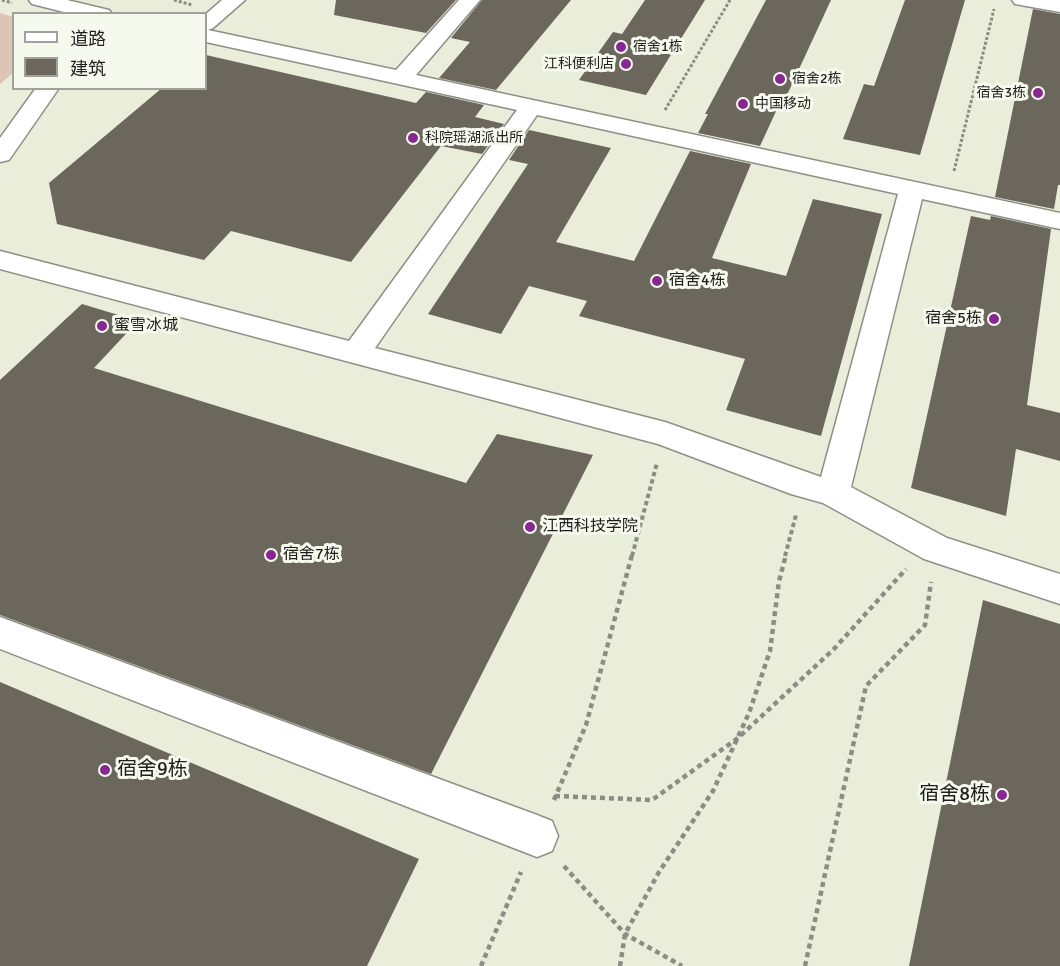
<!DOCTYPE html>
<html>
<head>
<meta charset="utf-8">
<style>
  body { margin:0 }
  #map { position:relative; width:1060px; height:966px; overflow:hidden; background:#f6f9ed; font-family:Signika,"Noto Sans SC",sans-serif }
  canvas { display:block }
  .legend { position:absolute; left:12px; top:12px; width:195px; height:78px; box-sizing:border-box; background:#f6f9ed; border:2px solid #a0a299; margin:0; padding:8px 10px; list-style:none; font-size:18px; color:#1f201c }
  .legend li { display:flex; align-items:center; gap:12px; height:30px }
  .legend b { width:30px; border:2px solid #a0a299 }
</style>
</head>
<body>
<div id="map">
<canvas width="1060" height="966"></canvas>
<ul class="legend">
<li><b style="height:8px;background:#fff"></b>道路</li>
<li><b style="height:16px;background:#6c675d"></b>建筑</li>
</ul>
</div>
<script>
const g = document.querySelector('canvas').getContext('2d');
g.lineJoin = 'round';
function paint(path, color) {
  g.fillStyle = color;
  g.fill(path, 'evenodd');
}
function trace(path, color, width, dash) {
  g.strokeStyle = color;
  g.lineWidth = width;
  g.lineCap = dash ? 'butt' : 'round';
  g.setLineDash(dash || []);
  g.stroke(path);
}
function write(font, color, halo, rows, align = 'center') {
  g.font = font + ' Signika,"Noto Sans SC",sans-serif';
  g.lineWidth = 6;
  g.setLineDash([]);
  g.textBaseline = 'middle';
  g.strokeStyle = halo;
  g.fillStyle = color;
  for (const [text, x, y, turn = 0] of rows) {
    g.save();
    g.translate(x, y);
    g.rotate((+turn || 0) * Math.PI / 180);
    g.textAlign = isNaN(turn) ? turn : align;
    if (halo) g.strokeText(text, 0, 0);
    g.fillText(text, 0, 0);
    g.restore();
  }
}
const built = new Path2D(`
  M0 0H1060V966H0ZM14 14H206V88H14Z`);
const green = new Path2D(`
  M0 13 13 17 14 72 0 84Z`);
const building = new Path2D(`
  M336 0H456L426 33 334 15Z
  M482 0H571L496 90 439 78 470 42 451 38Z
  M645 0H705L646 95 579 80 613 32 622 34Z
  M766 0H831L787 95 784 94 760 146 698 133 708 114H705Z
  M905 0H965L920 155 843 139 864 84 874 86Z
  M1033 9 1060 14V185H1058L1054 209 995 197Z
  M206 55 416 103 426 92 484 105 475 117 504 124 482 154 441 146 351 262 231 231 204 260 57 224 49 183 162 88H206Z
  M529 130 611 148 556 242 634 261 690 151 751 164 712 258 786 276 813 199 882 214 821 436 726 410 745 359 579 316 587 301 529 286 501 334 428 314 528 164 509 160Z
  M971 216 990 220 991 216 1051 229 1027 405 1060 413V461L1016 449 1006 516 911 488Z
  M82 304 138 321 94 368 466 483 497 434 593 455 431 774 0 615V380Z
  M983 600 1060 624V966H909Z
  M0 682 419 859 367 966H0Z`);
const pathFar2 = new Path2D(`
  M2 0 12 3
  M174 0 192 5
  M665 110 730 0
  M954 171 994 9`);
const pathFar1 = new Path2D(`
  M632 556 657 463
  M785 556 796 515`);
const path = new Path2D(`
  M555 796 652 800 738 738 834 649 906 569
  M554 800 586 725 632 555
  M564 866 625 934 682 966
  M481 966 521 872
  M620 966 625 934 659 872 713 791 749 713 770 651 779 581 786 555
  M805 966 866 686 925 625 931 582`);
const street = new Path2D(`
  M29 0H67L109 10 112 14H72L32 4Z
  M222 0H245L213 28 208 30 396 70 459 0H480L416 75 1060 213V229L922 199 851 487 947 538 1060 574V604L924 559 823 503 791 494 658 444 0 269V251L349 341 517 110 206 42V14ZM537 115 898 194 821 477 665 422 375 348Z
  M1012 0H1060V12L1015 4Z
  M36 88H59L9 160 0 162V138Z
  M0 617 537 815 552 821 558 836 552 851 537 857 0 649Z`);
const markers = [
  [621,47,6,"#872892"],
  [626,64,6,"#872892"],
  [780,79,6,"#872892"],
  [1038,93,6,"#872892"],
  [743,104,6,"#872892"],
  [413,138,6,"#872892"],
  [657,281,6,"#872892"],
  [994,319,6,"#872892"],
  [102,326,6,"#872892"],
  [530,527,6,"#872892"],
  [271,555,6,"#872892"],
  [105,770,6,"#872892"],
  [1002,795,6,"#872892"]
];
const farPoinames = [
  ["宿舍1栋",633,47],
  ["江科便利店",614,64,"right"],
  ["宿舍2栋",792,79],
  ["宿舍3栋",1026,93,"right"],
  ["中国移动",755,104],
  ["科院瑶湖派出所",425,138]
];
const poiNames = [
  ["宿舍4栋",669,281],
  ["宿舍5栋",982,319,"right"],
  ["蜜雪冰城",114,326],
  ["江西科技学院",542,527],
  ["宿舍7栋",283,555]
];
const nearPoinames = [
  ["宿舍9栋",117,770],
  ["宿舍8栋",990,795,"right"]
];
paint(built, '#e9edda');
paint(green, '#ddc4b4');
paint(building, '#6c675d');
trace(street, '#8d9085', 3);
trace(pathFar2, '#8b8d85', 3, [3, 2]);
trace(pathFar1, '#8b8d85', 4, [4.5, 3]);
trace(path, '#8b8d85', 4.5, [5, 4]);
paint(street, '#fff');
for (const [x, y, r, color] of markers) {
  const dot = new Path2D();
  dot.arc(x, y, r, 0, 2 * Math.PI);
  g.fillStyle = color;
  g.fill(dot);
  trace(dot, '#f6f9ed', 2);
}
write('14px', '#1f201c', '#f6f9ed', farPoinames, 'left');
write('16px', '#1f201c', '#f6f9ed', poiNames, 'left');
write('20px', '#1f201c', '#f6f9ed', nearPoinames, 'left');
</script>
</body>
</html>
